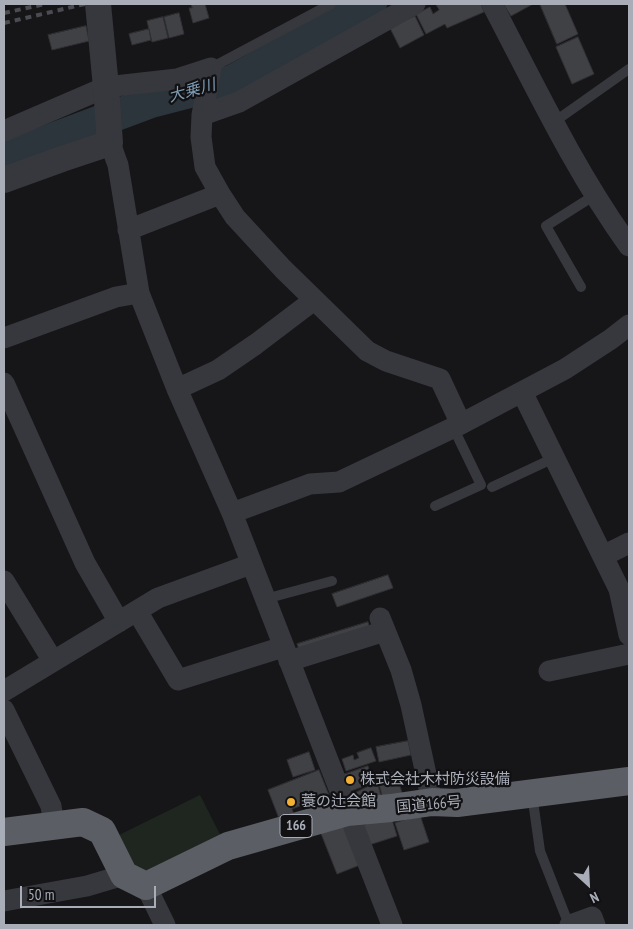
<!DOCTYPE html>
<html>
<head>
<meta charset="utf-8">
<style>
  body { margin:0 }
  #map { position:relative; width:633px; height:929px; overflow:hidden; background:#161618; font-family:"PT Sans Narrow",sans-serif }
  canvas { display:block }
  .frame { position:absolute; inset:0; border:5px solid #a8adb8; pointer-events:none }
  .north { position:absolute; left:563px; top:859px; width:50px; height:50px; -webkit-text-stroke:4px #111113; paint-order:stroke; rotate:155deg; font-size:14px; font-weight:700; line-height:20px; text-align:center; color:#a8adb8 }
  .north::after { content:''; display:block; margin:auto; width:18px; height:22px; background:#a8adb8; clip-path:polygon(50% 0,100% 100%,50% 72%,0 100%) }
  .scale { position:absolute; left:20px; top:886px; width:136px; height:22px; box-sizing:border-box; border:2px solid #a8adb8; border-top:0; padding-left:6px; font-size:15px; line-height:18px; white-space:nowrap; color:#a8adb8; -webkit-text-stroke:4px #111113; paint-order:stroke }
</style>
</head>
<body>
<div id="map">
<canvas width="633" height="929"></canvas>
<div class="frame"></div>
<div class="north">N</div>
<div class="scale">50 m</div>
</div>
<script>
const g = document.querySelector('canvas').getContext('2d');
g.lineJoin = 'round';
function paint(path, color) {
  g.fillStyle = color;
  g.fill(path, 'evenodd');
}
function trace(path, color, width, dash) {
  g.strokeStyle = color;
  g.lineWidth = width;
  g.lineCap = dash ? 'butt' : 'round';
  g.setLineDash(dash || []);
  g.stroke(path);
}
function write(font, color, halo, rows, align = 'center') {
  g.font = font + ' "PT Sans Narrow","Noto Sans JP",sans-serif';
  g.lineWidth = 4.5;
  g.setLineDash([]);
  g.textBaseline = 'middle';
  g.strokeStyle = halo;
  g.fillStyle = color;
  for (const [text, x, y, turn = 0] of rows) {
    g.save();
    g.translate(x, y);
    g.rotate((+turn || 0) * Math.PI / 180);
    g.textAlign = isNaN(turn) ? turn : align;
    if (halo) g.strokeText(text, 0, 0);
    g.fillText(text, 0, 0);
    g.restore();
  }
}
const green = new Path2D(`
  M200 795 224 842 147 878 133 872 113 838Z`);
const river = new Path2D(`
  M4 157 151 102 232 81 371 4`);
const building = new Path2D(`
  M191 4H205L209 18 193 23 189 8H192Z
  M436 4H481L484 12 447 28 445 24 426 34 416 14 430 7 433 14 439 10Z
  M506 4H533L511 16 504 5Z
  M540 4H565L578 34 557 44Z
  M179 13 184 34 169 38 164 17Z
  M415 16 424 35 400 48 390 28Z
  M163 17 168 38 152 42 147 21Z
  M86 26 89 41 52 50 48 35Z
  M149 29 151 40 132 45 129 34Z
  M578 37 594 74 572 84 556 47Z
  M388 575 393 588 337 607 332 594Z
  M368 622 371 633 301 654 297 644Z
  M408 741 411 755 379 762 376 747Z
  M371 748 376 761 346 771 342 759 353 755 354 760 359 758 357 753Z
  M309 752 315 770 293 777 287 760Z
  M368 766 371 777 362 780 364 786 346 793 340 776Z
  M319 770 329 795 292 809 294 815 280 821 268 790Z
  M396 772 404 800 385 805 377 778Z
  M377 782 384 806 347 797Z
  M420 815 429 842 404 850 395 823Z
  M391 816 397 836 369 845 363 825Z
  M344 822 360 865 337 874 320 831Z`);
const service = new Path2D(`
  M211 68 331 4
  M554 122 629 69
  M581 287 546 226 595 195
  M492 487 554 458
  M435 506 481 485 453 427
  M265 599 332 581
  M532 794 540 851 569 925`);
const minor = new Path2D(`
  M492 4C535 86 575 171 629 246
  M202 115 239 102 415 4
  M4 131 106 87 177 79 211 68 202 115 201 137 205 167 220 194 235 217 283 269 367 351 386 361 440 379 461 424
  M110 143 118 165 139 293 177 389 232 513 392 925
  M128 230 220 194
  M4 338 116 297 139 293
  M4 383 85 563 119 622
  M177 389 218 370 256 344 314 300
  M522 392 619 589 629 635
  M232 513 310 484 339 482 461 424 565 369 611 339 629 325
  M603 556 629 543
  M4 581 53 661
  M137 611 178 680 283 647
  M380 618 401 670 411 705 432 802
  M289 661 385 631
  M549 671 629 654
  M4 691 158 598 251 564
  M4 710 51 806 54 826
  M146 886 165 925
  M4 901 87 886 124 875
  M570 925 592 917 595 925`);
const tertiary = new Path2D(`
  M4 180 62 159 110 143 106 87 98 4`);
const trunk = new Path2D(`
  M4 832 83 822 102 831 124 875 146 886 228 846 347 812 391 808 432 802 457 803 629 781`);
const rail = new Path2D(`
  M4 13 45 4
  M4 23 85 4`);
const markers = [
  [350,780,5,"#f2b134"],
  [291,802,5,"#f2b134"]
];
const shields = [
  [296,826,32]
];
const shieldNames = [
  ["166",296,826]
];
const poiNames = [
  ["株式会社木村防災設備",360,780],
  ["蓑の辻会館",301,802]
];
const streetNames = [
  ["国道166号",429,805,-5]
];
const waterNames = [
  ["大乗川",192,91,-15]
];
paint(green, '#1e261f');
trace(river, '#2c353c', 32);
paint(building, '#404145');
trace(building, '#303034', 1);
trace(service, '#37383d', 10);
trace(minor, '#37383d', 21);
trace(tertiary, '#37383d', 26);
trace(trunk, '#5b5e65', 28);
trace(rail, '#4a4c52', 4, [6, 5]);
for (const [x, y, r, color] of markers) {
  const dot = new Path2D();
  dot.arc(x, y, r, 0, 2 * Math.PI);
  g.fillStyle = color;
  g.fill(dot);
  trace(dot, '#111113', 2);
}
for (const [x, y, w] of shields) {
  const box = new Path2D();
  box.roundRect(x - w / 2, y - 11.5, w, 23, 4);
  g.fillStyle = '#111113';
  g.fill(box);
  trace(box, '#a8adb8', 1);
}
write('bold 14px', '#a8adb8', null, shieldNames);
write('15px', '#a8adb8', '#111113', poiNames, 'left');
write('15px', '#a8adb8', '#111113', streetNames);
write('italic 16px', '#7f9bb3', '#111113', waterNames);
</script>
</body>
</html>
